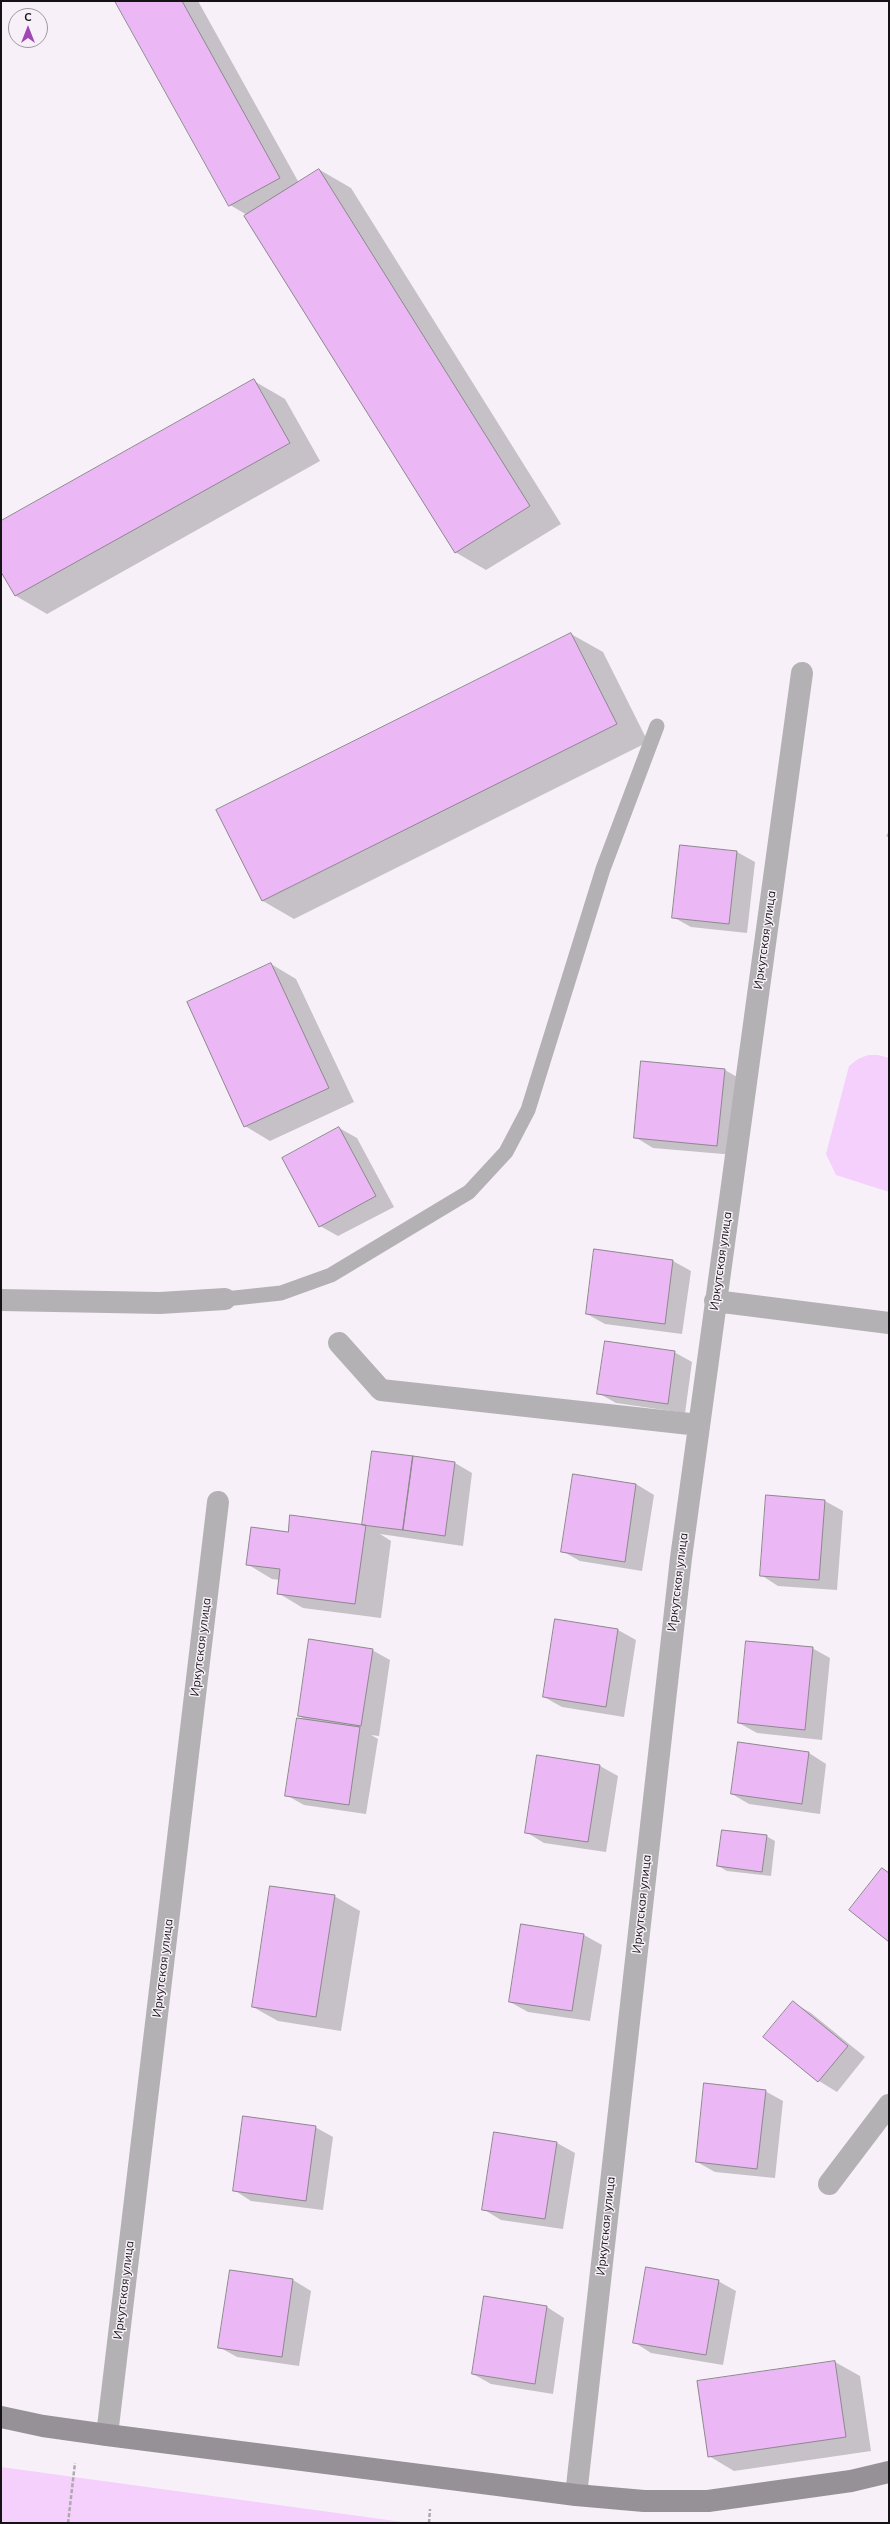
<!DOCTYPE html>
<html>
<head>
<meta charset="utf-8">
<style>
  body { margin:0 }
  #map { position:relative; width:890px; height:2524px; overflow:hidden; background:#f8f0f9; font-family:Mulish,sans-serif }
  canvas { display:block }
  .frame { position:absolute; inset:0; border:2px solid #141215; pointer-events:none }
  .north { position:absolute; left:8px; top:8px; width:40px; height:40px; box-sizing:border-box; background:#f8f0f9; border:1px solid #9d979e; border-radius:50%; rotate:0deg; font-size:11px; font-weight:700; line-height:16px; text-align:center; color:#141215 }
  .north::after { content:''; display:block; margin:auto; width:14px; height:18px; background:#a147b3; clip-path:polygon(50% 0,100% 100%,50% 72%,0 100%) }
</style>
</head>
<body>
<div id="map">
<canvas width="890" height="2524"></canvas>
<div class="frame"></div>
<div class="north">С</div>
</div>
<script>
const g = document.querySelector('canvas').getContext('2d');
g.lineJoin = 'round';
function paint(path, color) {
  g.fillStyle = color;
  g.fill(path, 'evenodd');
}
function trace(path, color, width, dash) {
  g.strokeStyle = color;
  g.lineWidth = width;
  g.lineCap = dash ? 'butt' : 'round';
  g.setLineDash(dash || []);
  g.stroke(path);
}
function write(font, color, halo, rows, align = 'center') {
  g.font = font + ' Mulish,sans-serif';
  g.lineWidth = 3;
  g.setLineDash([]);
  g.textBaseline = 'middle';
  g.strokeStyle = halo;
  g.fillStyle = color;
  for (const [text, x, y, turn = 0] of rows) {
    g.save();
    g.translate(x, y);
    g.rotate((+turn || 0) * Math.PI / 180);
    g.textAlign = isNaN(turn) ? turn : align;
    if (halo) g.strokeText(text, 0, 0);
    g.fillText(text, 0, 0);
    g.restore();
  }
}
const green = new Path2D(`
  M868 1055H878L889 1058V1192L836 1175 826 1154 849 1066 858 1059Z
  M1 2467 410 2523H1Z`);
const shadow = new Path2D(`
  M116 1H198L299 183 320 170 351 188 561 524 486 570 455 552 247 215 230 205Z
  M254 381 285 399 320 461 47 614 16 596 1 570V523Z
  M571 634 603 652 648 742 294 919 263 901 217 810Z
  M889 831V838L886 836Z
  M681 846 737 852 755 862 747 933 691 927 673 917Z
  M271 964 296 979 354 1102 270 1141 245 1126Z
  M725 1070 742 1080 735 1155 653 1148 635 1137Z
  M339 1128 357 1138 394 1207 338 1236 320 1226Z
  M673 1261 691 1271 682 1334 605 1324 587 1314Z
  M674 1352 692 1362 685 1413 616 1403 598 1393Z
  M455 1463 472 1473 463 1546 380 1534 391 1541 381 1618 303 1608 278 1593 280 1580 272 1579 247 1564 289 1533 291 1516 367 1527 363 1524Z
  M574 1475 636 1484 654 1495 642 1571 580 1561 562 1551Z
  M767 1496 825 1501 843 1511 837 1590 778 1586 761 1575Z
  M556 1620 618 1630 636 1640 624 1717 562 1707 544 1697Z
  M812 1648 830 1658 822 1740 757 1733 739 1723Z
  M372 1650 390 1660 379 1736 371 1735 378 1739 366 1814 304 1805 286 1795 306 1720 299 1716Z
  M809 1753 826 1764 820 1814 749 1804 732 1794Z
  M600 1766 618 1776 606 1852 544 1843 526 1832Z
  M766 1836 775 1841 771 1876 727 1871 718 1866Z
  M334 1896 360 1911 341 2031 278 2021 253 2007Z
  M522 1925 584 1935 602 1945 590 2021 528 2012 510 2002Z
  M794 2003 811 2013 865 2057 837 2092 819 2081 765 2037Z
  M765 2091 783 2101 775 2178 715 2172 697 2162Z
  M315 2127 333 2137 323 2210 251 2201 234 2190Z
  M557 2143 575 2153 563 2229 501 2220 483 2209Z
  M231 2271 293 2280 311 2291 299 2366 237 2357 219 2347Z
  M718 2281 736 2291 723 2365 651 2353 634 2342Z
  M547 2307 564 2318 553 2394 491 2384 473 2374Z
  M835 2362 860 2376 871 2451 734 2471 709 2456Z`);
const building = new Path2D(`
  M115 1H182L280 178 229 206Z
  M319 169 530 506 455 553 244 216Z
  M254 379 290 443 15 596 1 572V521Z
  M571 633 617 724 262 901 216 810Z
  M680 845 737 851 729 924 672 918Z
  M271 963 329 1088 244 1127 187 1002Z
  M641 1061 725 1069 717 1146 634 1138Z
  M339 1127 376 1196 319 1227 282 1158Z
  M594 1249 673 1260 665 1324 586 1314Z
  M605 1341 675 1351 668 1404 597 1394Z
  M372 1451 413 1456 403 1530 362 1525Z
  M413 1456 455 1462 445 1536 403 1530Z
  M573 1474 636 1484 625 1562 561 1552Z
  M766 1495 825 1500 819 1580 760 1576Z
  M290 1515 366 1525 355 1604 277 1594 280 1569 246 1565 251 1527 288 1532Z
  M555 1619 618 1629 606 1707 543 1697Z
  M309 1639 373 1649 361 1726 298 1716Z
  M746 1641 813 1647 805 1730 738 1723Z
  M297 1718 360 1727 349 1805 285 1796Z
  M738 1742 809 1752 802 1804 731 1794Z
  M537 1755 600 1765 588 1842 525 1833Z
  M722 1830 767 1835 762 1872 717 1866Z
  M882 1868 889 1873V1942L849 1910Z
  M270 1886 335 1895 316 2017 252 2007Z
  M521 1924 584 1934 572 2011 509 2002Z
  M793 2001 848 2046 818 2082 763 2037Z
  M704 2083 766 2090 757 2169 696 2162Z
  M243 2116 316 2126 306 2201 233 2191Z
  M494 2132 557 2142 545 2219 482 2210Z
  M646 2267 719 2280 706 2355 633 2343Z
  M230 2270 293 2279 282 2357 218 2348Z
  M484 2296 547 2306 535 2384 472 2374Z
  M835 2361 846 2437 708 2457 697 2381Z`);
const path = new Path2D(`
  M68 2523 75 2463
  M429 2523 430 2509`);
const lane = new Path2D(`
  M225 1299 281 1293 331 1275 469 1192 506 1152 528 1110 603 869 657 726`);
const street = new Path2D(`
  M1 1300 160 1303 225 1299
  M715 1301 889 1323
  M339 1343 381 1390 699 1425
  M829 2184 889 2105
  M107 2435 218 1502
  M576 2495 681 1558 802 673`);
const secondary = new Path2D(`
  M1 2417 43 2426 107 2435 576 2495 644 2501H708L851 2481 889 2472`);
const streetNames = [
  ["Иркутская улица",765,940,-82],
  ["Иркутская улица",721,1261,-82],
  ["Иркутская улица",678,1582,-83],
  ["Иркутская улица",201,1647,-83],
  ["Иркутская улица",642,1904,-84],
  ["Иркутская улица",163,1968,-83],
  ["Иркутская улица",606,2226,-84],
  ["Иркутская улица",124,2290,-83]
];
paint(green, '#f5d0fc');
paint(shadow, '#0003');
paint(building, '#ebb7f5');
trace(building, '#8d878e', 1);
trace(path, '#aea8af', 2.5, [4, 2]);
trace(lane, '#b4b1b5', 15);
trace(street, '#b4b1b5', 22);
trace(secondary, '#969197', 22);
write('12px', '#141215', '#f8f0f9', streetNames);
</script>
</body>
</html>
